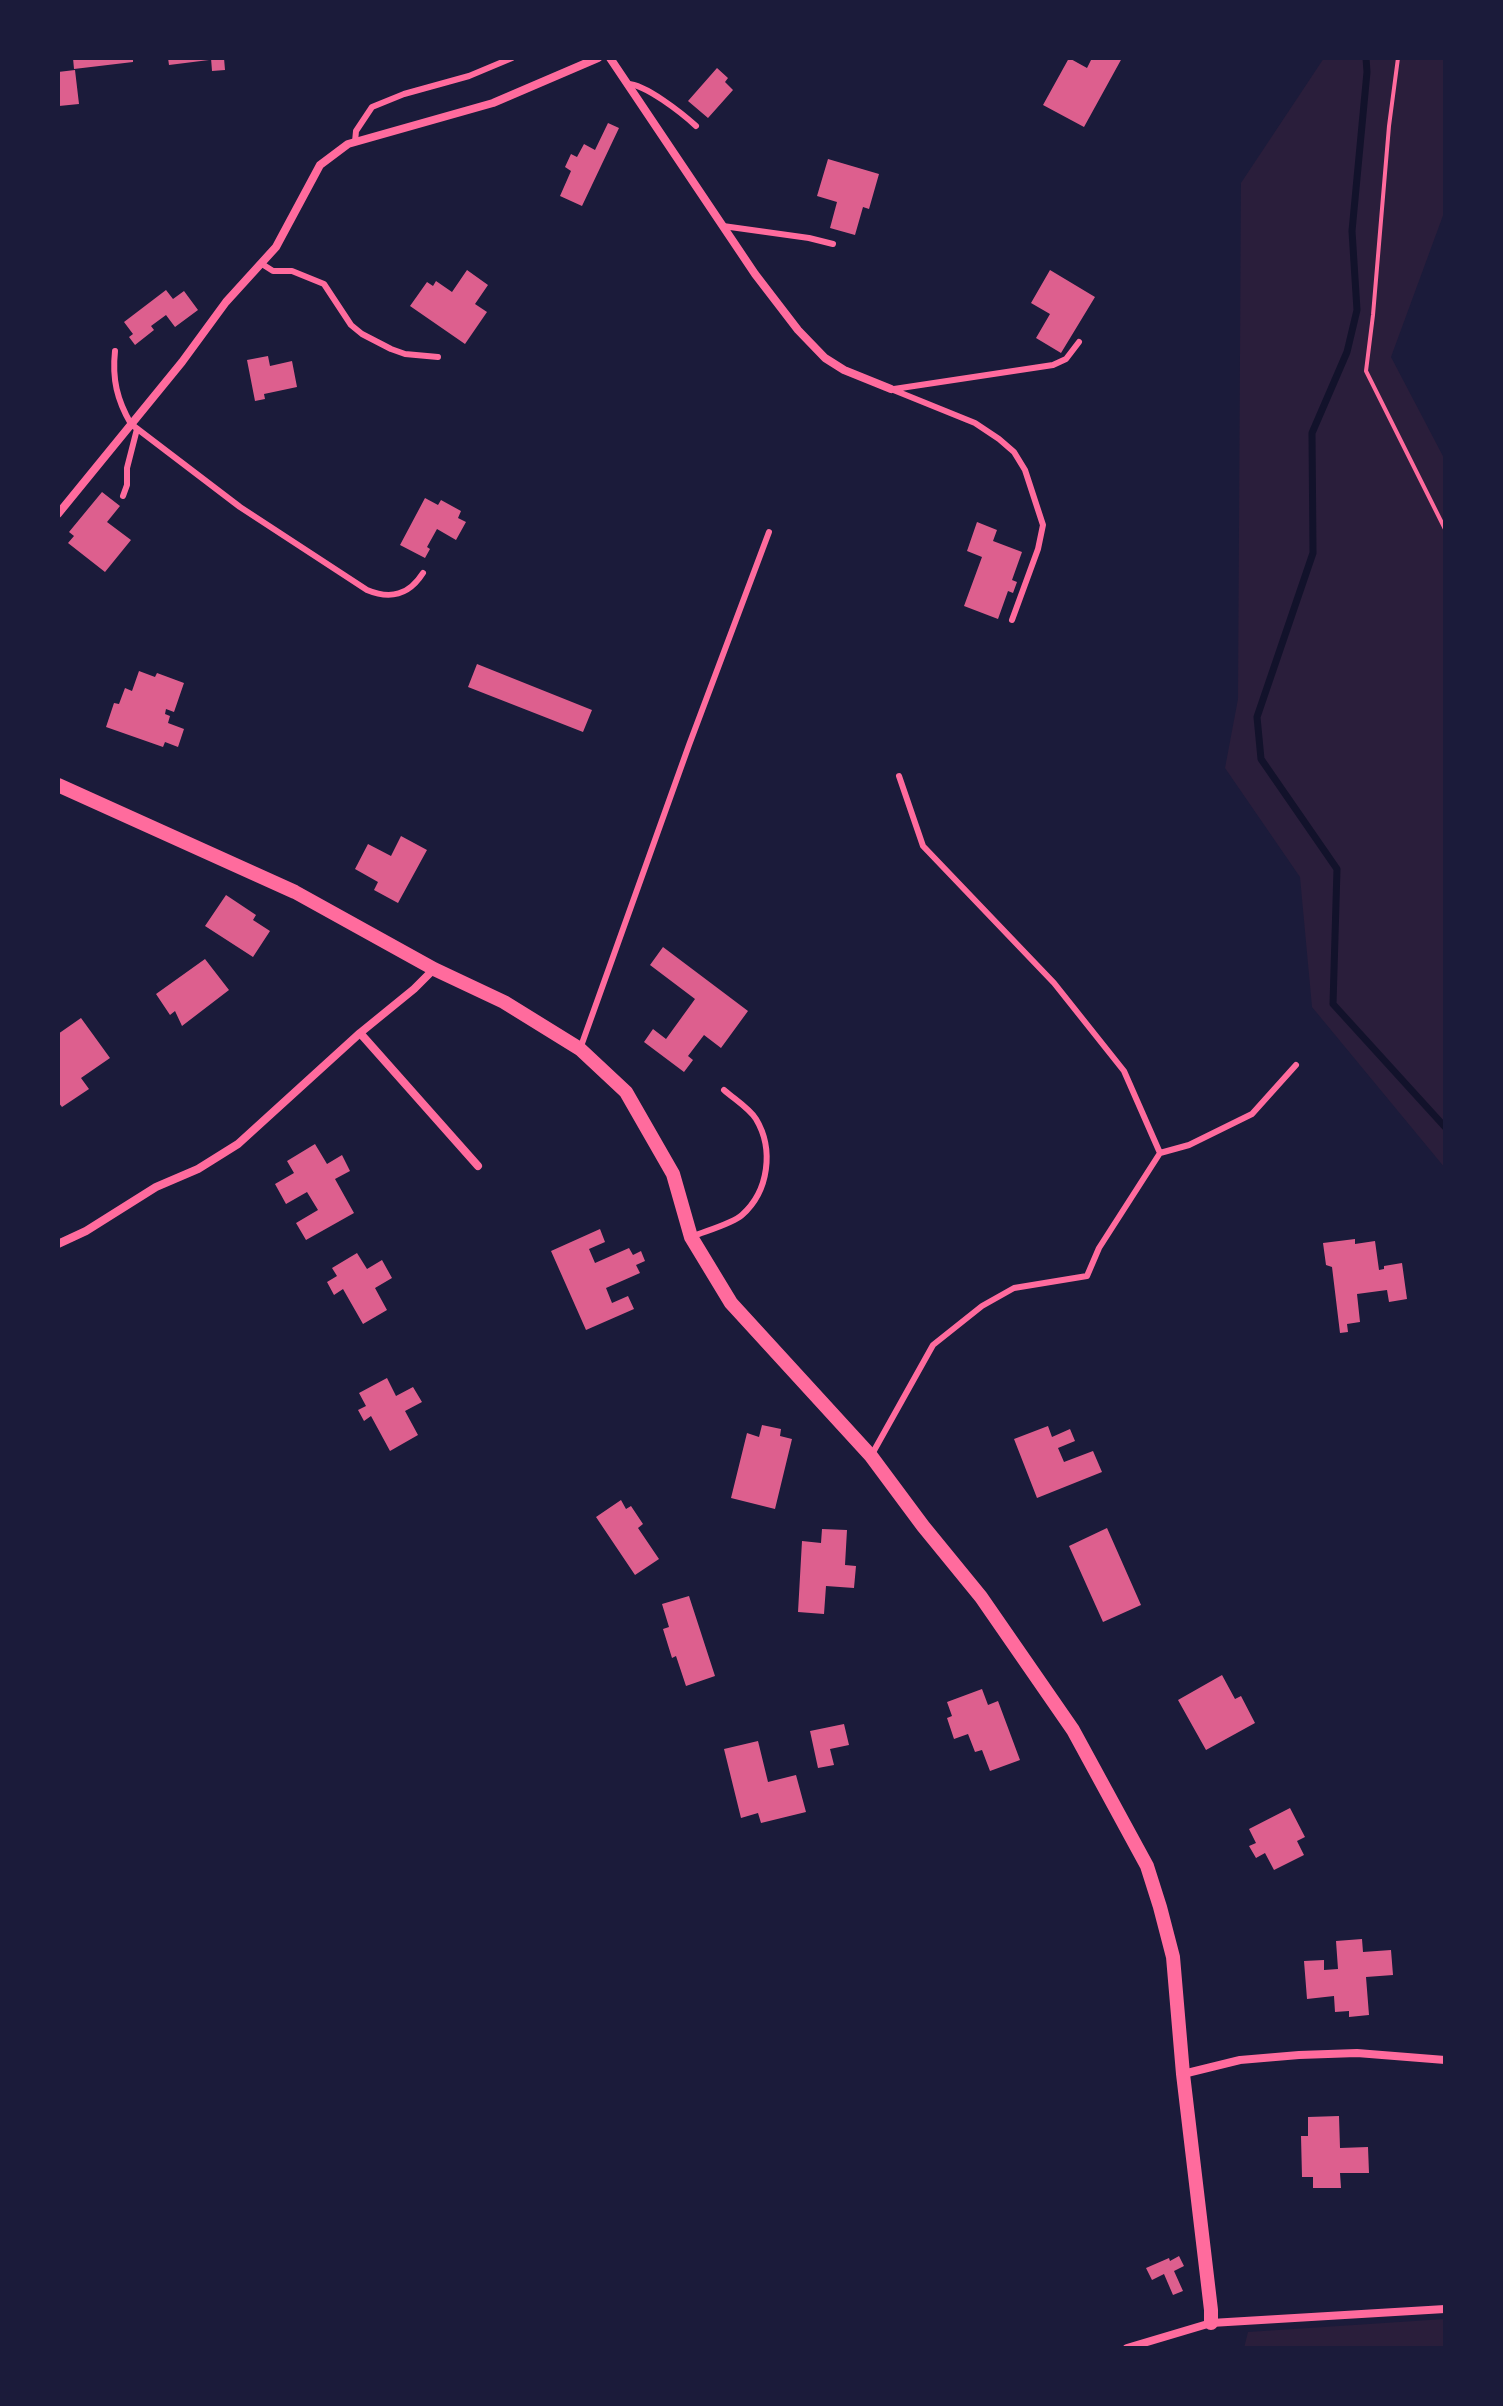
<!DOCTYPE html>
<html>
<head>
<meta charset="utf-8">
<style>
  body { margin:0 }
  #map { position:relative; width:1503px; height:2406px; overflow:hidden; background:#1b1b3a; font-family:Figtree,sans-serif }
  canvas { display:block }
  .frame { position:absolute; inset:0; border:60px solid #1b1b3a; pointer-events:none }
</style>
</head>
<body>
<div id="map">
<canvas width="1503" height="2406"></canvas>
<div class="frame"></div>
</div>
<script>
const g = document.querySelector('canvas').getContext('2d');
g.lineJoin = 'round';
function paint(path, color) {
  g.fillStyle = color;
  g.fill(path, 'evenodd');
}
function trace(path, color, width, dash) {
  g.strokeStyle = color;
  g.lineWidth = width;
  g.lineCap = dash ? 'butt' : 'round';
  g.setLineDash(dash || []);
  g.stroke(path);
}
const green = new Path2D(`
  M1324 58H1445V210L1391 357 1445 460V1168L1312 1007 1300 877 1225 768 1238 699 1241 183Z
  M1445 2319V2348H1244L1248 2332Z`);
const stream = new Path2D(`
  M1366 58 1367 72 1352 231 1357 310 1347 352 1312 433 1313 553 1257 717 1261 759 1337 869 1333 1004 1445 1127`);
const building = new Path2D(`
  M73 58H133V62L74 69Z
  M168 58H209V60L169 65Z
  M211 58H224L225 70 212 71Z
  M1069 58 1087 68 1092 58H1122L1084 127 1043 105Z
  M717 68 728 78 725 82 733 90 708 118 688 101Z
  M75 70 79 104 59 106 58 72Z
  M608 123 619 128 582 206 560 196 571 171 565 167 571 154 577 157 584 144 595 150Z
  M828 159 879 174 869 209 863 207 855 235 830 228 837 202 817 196Z
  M467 270 488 285 475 304 487 312 465 344 410 306 427 282 433 286 436 281 452 292Z
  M1050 270 1095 297 1061 353 1036 338 1050 314 1031 303Z
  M166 290 173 299 184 291 198 310 175 327 166 315 151 326 154 330 135 345 129 337 133 334 124 322Z
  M268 356 270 366 292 361 297 387 264 394 265 399 255 401 247 360Z
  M102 492 120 506 107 522 131 540 105 572 68 543 74 536 69 532Z
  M425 498 438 505 441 500 461 511 458 518 466 522 456 540 437 529 427 547 430 549 425 558 400 545Z
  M977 522 997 530 993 541 1022 552 1012 580 1017 582 1013 593 1008 591 998 619 964 606 982 557 967 551Z
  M477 664 592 710 583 732 468 687Z
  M139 671 155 677 157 673 184 683 174 712 166 709 165 714 170 716 168 723 184 729 178 747 165 742 163 747 106 727 114 703 119 704 125 688 132 691Z
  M401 836 427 850 398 903 374 890 378 882 355 869 368 844 391 856Z
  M226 895 256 915 253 920 270 931 253 957 205 926Z
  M663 947 748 1011 721 1048 704 1035 688 1056 693 1060 684 1072 644 1042 653 1029 666 1039 695 999 650 965Z
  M205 959 229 990 182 1026 175 1011 170 1015 156 994Z
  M81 1018 110 1058 81 1078 89 1089 62 1107 58 1102V1034Z
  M315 1144 327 1164 342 1155 350 1171 335 1179 354 1213 306 1240 296 1223 318 1210 307 1192 286 1204 275 1184 294 1173 287 1161Z
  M600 1229 605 1242 589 1249 595 1263 629 1248 633 1255 641 1251 645 1261 636 1265 640 1273 606 1288 612 1303 628 1296 634 1309 586 1330 551 1251Z
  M1355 1239V1244L1375 1241 1379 1270 1384 1269V1266L1402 1263 1407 1299 1389 1302 1387 1290 1357 1294 1360 1322 1347 1324 1348 1332 1340 1333 1332 1267 1326 1265 1323 1243Z
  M357 1253 367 1269 382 1260 392 1278 375 1288 387 1310 363 1324 343 1289 334 1295 327 1282 337 1276 332 1268Z
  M387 1378 396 1396 413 1387 422 1402 405 1411 418 1435 390 1451 371 1416 364 1421 358 1410 366 1406 359 1393Z
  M762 1425 781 1429 780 1436 792 1439 775 1509 731 1498 747 1433 759 1437Z
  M1048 1426 1052 1437 1070 1429 1075 1441 1058 1448 1064 1462 1093 1451 1102 1472 1037 1498 1014 1439Z
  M621 1500 626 1509 631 1506 643 1524 638 1528 659 1559 635 1575 596 1517Z
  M1107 1528 1141 1605 1103 1622 1069 1546Z
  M822 1529 847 1530 845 1565 856 1566 854 1588 826 1586 824 1614 798 1612 802 1541 821 1543Z
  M689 1596 715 1676 686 1686 676 1656 672 1658 663 1629 669 1627 662 1604Z
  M1222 1675 1235 1699 1241 1696 1255 1723 1206 1750 1178 1700Z
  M982 1689 988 1705 998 1701 1020 1760 990 1771 982 1750 975 1752 968 1734 954 1739 947 1718 952 1716 947 1702Z
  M844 1724 849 1745 830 1749 834 1765 818 1768 810 1731Z
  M758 1741 768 1782 796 1775 806 1812 761 1823 758 1813 741 1818 724 1749Z
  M1290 1808 1305 1837 1297 1841 1304 1855 1274 1870 1265 1853 1256 1858 1249 1846 1256 1843 1249 1829Z
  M1362 1939 1363 1952 1391 1950 1393 1975 1366 1977 1369 2015 1349 2017V2011L1335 2012 1334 1996 1307 1999 1304 1961 1324 1960V1970L1338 1969 1336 1941Z
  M1339 2116 1340 2148 1368 2147 1369 2173H1340L1341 2188H1313V2177H1302L1301 2136H1308V2117Z
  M1179 2256 1184 2266 1174 2271 1183 2291 1173 2295 1164 2274 1152 2280 1146 2268 1169 2258 1170 2261Z`);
const path = new Path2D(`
  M1398 58 1389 126 1373 315 1366 371 1445 529`);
const service = new Path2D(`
  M627 84C644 83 683 114 696 126
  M355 142 356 131 372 107 404 94 469 76 512 58
  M723 226 809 238 833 244
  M262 264 273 271H292L324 284 351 325 362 334 391 349 405 354 438 357
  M115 351C112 379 117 400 131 424L240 507 367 590C391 600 409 595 423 573
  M891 389 975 423 999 439 1014 452 1025 470 1043 525 1038 549 1012 620
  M894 389 1053 365 1066 359 1079 342
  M123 496 127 485V468L137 429
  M580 1049 689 745 769 532
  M1160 1153 1189 1145 1252 1114 1296 1065
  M691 1237C705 1231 732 1224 742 1215 769 1191 774 1149 756 1119 749 1108 734 1099 724 1090
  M871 1456 933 1345 982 1306 1014 1288 1087 1276 1099 1248 1160 1153 1124 1071 1054 983 923 846 899 776`);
const minor = new Path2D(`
  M610 58 755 274 798 330 825 358 844 370 891 389
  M58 514 182 362 226 302 276 247 320 165 348 144 493 103 598 58
  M360 1033 478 1166
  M58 1244 86 1231 156 1187 198 1169 238 1144 360 1033 414 989 434 969
  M1183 2074 1240 2060 1299 2055 1357 2053 1445 2060
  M1127 2348 1211 2323 1445 2309`);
const tertiary = new Path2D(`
  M58 785 295 892 434 969 504 1002 580 1049 626 1092 673 1174 691 1237 731 1303 871 1456 923 1526 981 1597 1073 1730 1147 1866 1160 1907 1173 1957 1183 2074 1211 2310V2323`);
paint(green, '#2a1e3b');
trace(stream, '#12122b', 7);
paint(building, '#dd5f8e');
trace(path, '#ff6b9d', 4);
trace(service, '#ff6b9d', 6);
trace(minor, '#ff6b9d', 8);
trace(tertiary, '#ff6b9d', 14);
</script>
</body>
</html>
